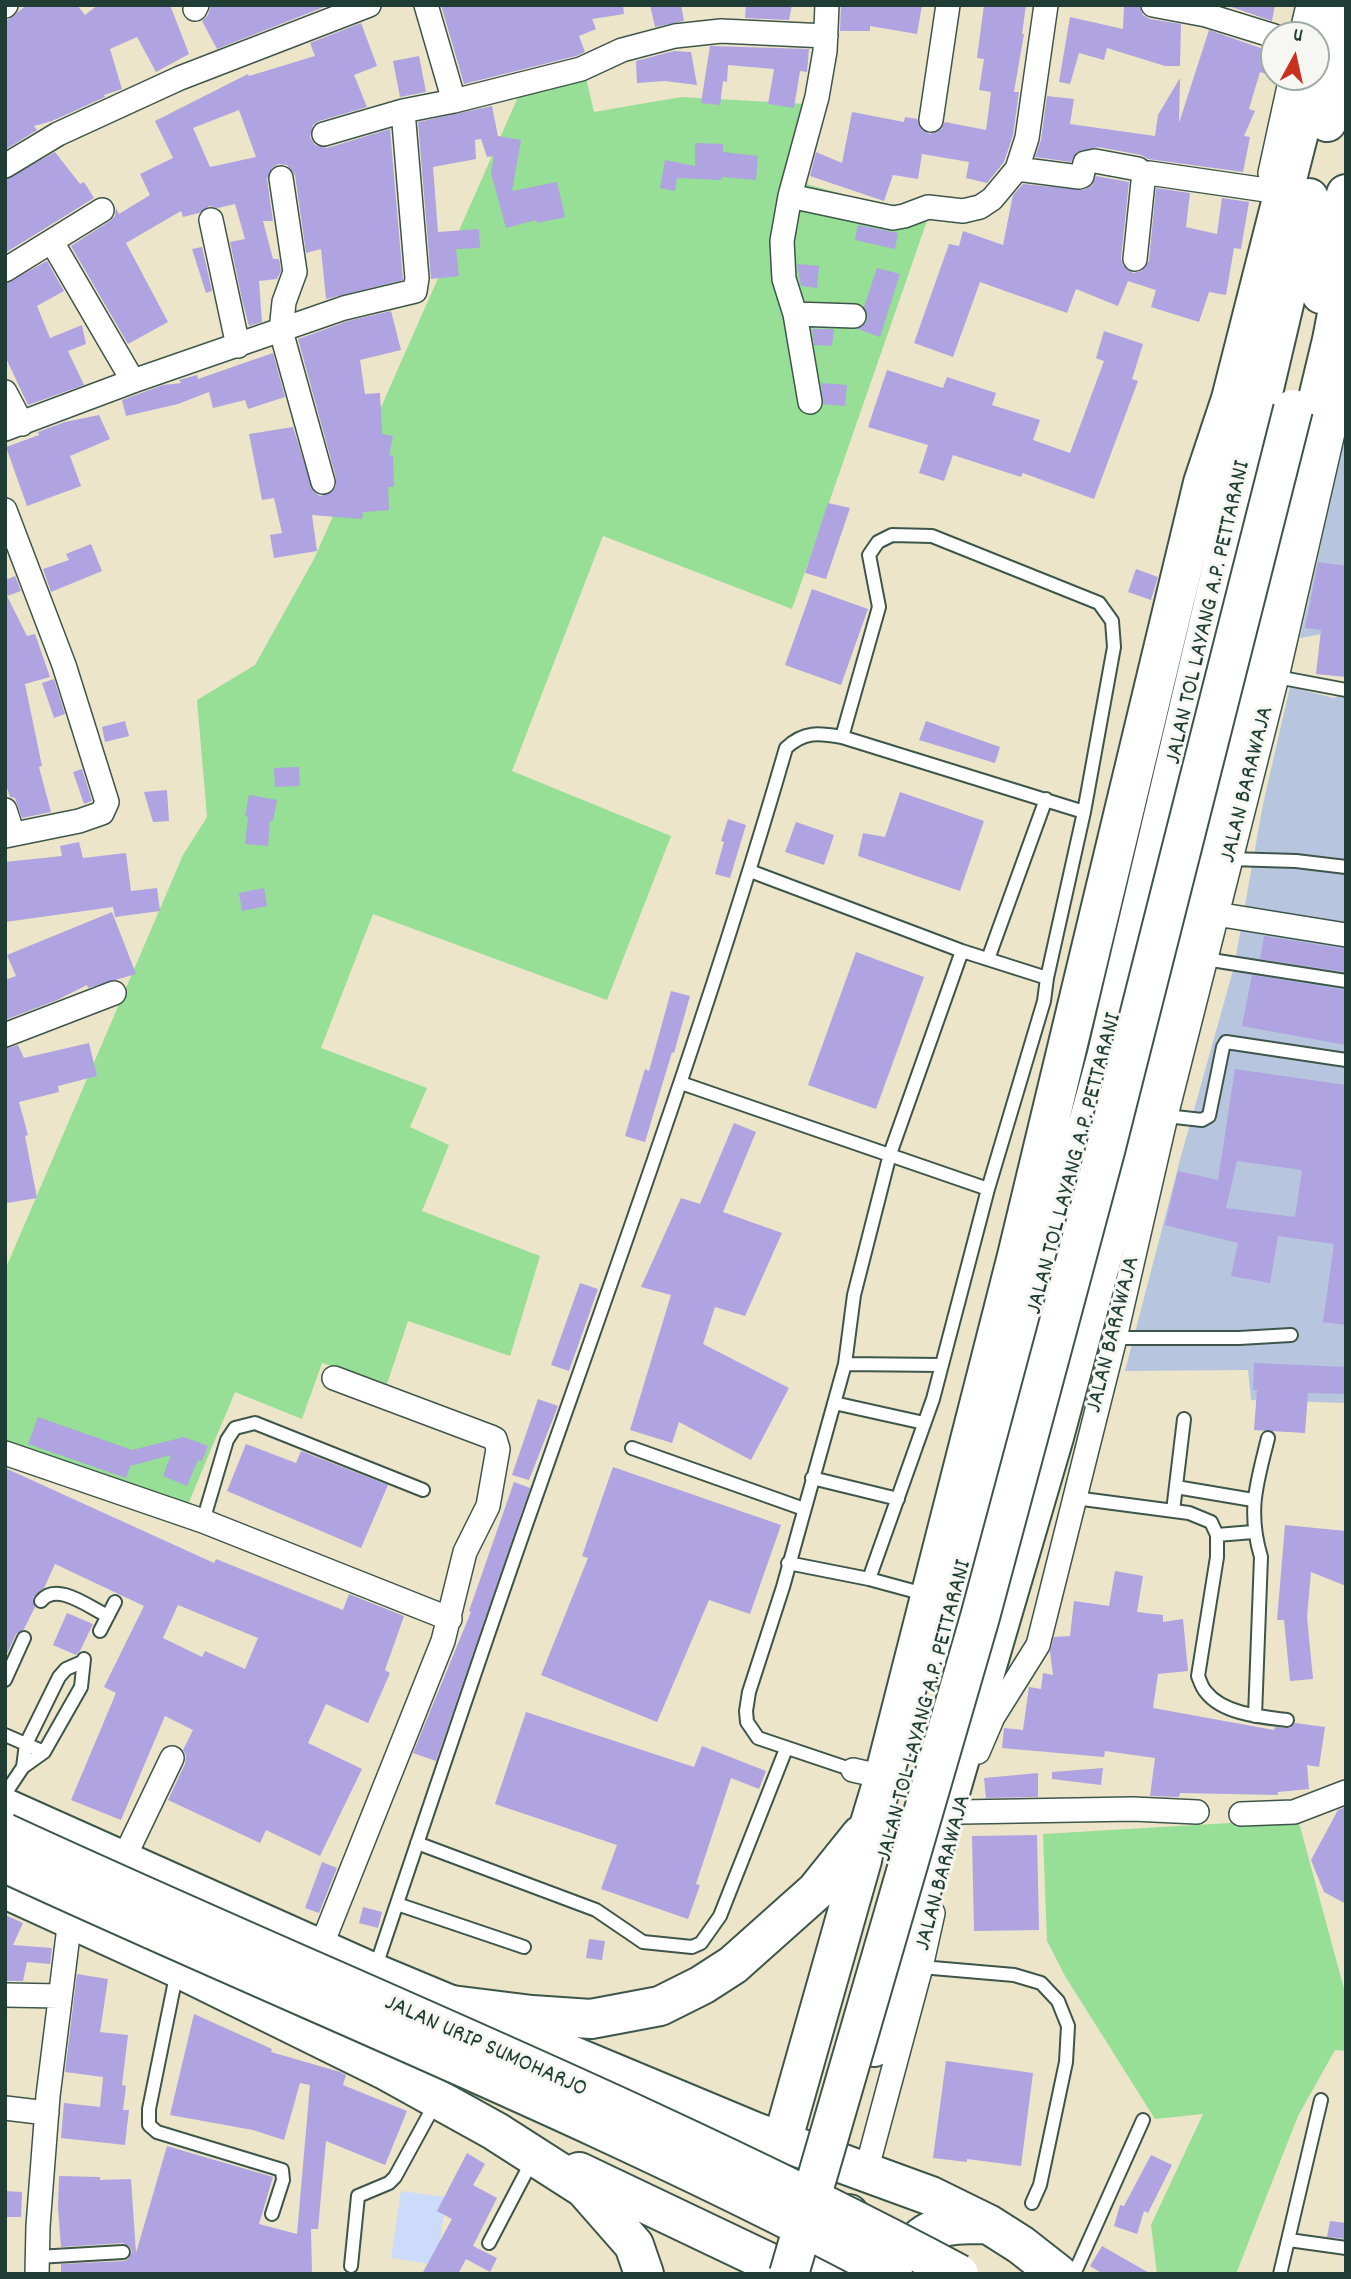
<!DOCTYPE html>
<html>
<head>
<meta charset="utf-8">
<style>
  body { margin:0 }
  #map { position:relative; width:1351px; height:2279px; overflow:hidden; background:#ede5c9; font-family:Dekko,sans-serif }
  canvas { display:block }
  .frame { position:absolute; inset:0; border:7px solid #1f3d34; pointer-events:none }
  .north { position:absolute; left:1260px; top:21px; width:70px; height:70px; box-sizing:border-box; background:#f6f6f2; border:2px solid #a0aca6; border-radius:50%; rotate:8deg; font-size:19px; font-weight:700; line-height:28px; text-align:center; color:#1f3d34 }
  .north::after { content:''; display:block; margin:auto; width:24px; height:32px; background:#c8321e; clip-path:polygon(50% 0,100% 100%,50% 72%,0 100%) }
</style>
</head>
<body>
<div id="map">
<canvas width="1351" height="2279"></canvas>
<div class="frame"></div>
<div class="north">U</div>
</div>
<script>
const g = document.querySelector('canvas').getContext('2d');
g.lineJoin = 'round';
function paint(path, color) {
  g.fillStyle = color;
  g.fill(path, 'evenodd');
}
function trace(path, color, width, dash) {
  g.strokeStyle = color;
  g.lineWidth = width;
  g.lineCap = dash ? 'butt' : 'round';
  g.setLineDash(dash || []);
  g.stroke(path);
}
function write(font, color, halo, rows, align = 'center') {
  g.font = font + ' Dekko,sans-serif';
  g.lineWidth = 6;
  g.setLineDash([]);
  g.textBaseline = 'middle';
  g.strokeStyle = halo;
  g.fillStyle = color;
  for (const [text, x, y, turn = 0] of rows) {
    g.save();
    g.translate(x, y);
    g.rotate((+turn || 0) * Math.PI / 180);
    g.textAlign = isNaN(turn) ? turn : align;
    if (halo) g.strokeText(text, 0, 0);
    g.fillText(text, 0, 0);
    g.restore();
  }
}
const built = new Path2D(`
  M401 2191 446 2197 437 2265 391 2258Z`);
const industrial = new Path2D(`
  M1346 432V633H1328L1300 638Z
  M1290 687 1334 698 1346 692V1403L1251 1400 1248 1370 1125 1371 1181 1156 1234 967 1263 804Z`);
const green = new Path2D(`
  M583 65 594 112 681 97 807 104 792 180 928 218 792 609 603 536 512 771 671 836 607 1000 373 914 321 1048 427 1088 410 1127 449 1145 422 1211 540 1256 510 1356 408 1321 387 1384 322 1363 302 1419 235 1392 187 1507 5 1445V1270L183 855 207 817 197 700 255 665 314 559 522 88Z
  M1298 1819 1346 1996V2051L1335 2050 1298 2116 1236 2274H1157L1151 2225 1203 2114 1155 2119 1065 1976 1047 1941 1043 1834Z`);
const building = new Path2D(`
  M27 5H77L85 15 98 5H170L189 54 156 72 137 37 110 49 122 89 104 95 105 97 52 121 34 126 37 130 5 150V22Z
  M211 5H329L217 49 202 21 208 15Z
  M441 5H623L624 14 592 19 596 29 579 36 585 52 576 56 464 84Z
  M650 5H681L684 21 655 27Z
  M746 5H792L789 20 745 18Z
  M841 5H922L917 34 870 26V31H840Z
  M984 5H1026L1022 34H1024L1014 92H1019L1013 135 1004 162 987 183 966 178 969 162 922 154 918 179 893 175 884 201 810 176 816 152 842 163 852 112 904 122 905 117 917 119 922 130 930 134 941 129 945 122 986 130 991 92 979 90 984 59 977 58Z
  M1124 5H1139L1143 15 1150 19 1181 24 1180 66H1165L1107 48 1104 60 1079 53 1070 84 1059 82 1070 17 1123 29Z
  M1226 5H1275L1272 21Z
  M361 23 377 66 354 75 367 107 319 121 313 125 310 137 315 145 327 148 390 129 403 280 326 299 321 249 306 253 295 175 287 165 278 164 272 168 267 179 273 221H263L273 259H279L281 271 277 279 259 281 262 322 249 326 243 304 230 242 245 239 235 204 218 208 209 206 199 213 183 217 181 211 126 243 168 322 128 344 71 246 110 221 115 216 116 208 119 214 150 195 140 174 173 158 155 121 248 74 249 76 315 56 310 43ZM239 110 256 157 210 167 193 128Z
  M1209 30 1272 52 1266 74 1260 72 1249 109 1255 111 1244 136 1250 137 1243 172 1148 159 1141 155 1098 147 1076 153 1071 162 1035 157 1041 140 1047 96 1074 99 1070 124 1155 136 1158 115 1180 78 1179 123Z
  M710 46 809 49 807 72 800 71 794 108 768 104 774 69 728 65 727 82 723 81 720 105 701 103Z
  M674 51 691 52 697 85 664 81 637 83 636 61Z
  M419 56 426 92 400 97 393 61Z
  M492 106 498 136 521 140 512 191 557 182 565 217 537 223 536 220 506 228 491 173 494 156 487 157 481 139 475 140 476 159 433 167 438 232 479 229 480 248 456 249 459 276 431 279 418 122Z
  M695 143 723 144V152L758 156 756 180 722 177 721 180 677 178 675 191 660 188 665 160 695 166Z
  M55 152 80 184 84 182 94 198 5 253V180Z
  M1096 176 1129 182 1121 258 1123 265 1133 273 1141 271 1149 261 1156 188 1190 193 1186 227 1217 234 1222 198 1249 202 1241 249 1234 248 1226 295 1209 292 1199 322 1151 307 1156 290 1128 281 1118 306 1076 289 1067 313 980 282 953 357 914 343 949 244 959 246 963 231 1003 245 1013 195 1023 184 1083 190 1092 186Z
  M858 225 898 233 895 249 855 240Z
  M202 247 212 291 206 293 192 249Z
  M47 261 64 291 37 306 50 338 82 325 86 344 68 351 84 385 28 405 5 356V284Z
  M797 264 819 266 817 288 801 286Z
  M877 268 900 274 880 337 858 329 866 323 868 316 864 307Z
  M391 311 401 350 360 360 365 394 380 393 382 434 393 436 389 456 393 455 394 487H388L389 510 363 512 362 519 312 515 317 551 274 558 270 535 282 533 274 498 262 500 249 434 293 427 313 491 320 496 332 492 336 486V478L298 339 348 321Z
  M812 329H834L832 346 814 345Z
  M1104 331 1143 344 1132 379 1138 381 1094 499 1023 473 1021 477 953 455 944 481 919 473 928 445 868 427 887 370 943 388 947 377 996 393 992 405 1040 420 1033 440 1070 453 1104 361 1096 358Z
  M273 353 285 397 248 409 245 400 213 408 209 392 178 404 126 416 122 400 163 385 181 383 179 380 197 375 198 379Z
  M821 383 847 385 845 406 823 404Z
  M99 415 110 439 70 456 81 486 27 506 6 447 39 435 38 432 65 422Z
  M828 503 850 508 826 579 805 573Z
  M91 544 102 571 51 592 43 569 69 560 66 554Z
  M1318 562 1346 566V677L1316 674 1321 630 1305 628Z
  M1136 569 1158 577 1151 600 1128 592Z
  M15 576 21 591 7 596 27 636 35 634 50 677 25 684 42 766 39 767 51 812 22 818 15 798 10 797 5 782V580Z
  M812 589 868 609 841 685 785 665Z
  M54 679 65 714 54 718 42 683Z
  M125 721 129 736 105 742 102 727Z
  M926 721 1000 747 995 763 919 740Z
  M299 767 300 786 275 787 274 768Z
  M82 769 92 801 84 804 73 772Z
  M167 790 169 821 153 822 144 792Z
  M900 792 984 821 960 891 858 856 863 833 885 837Z
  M249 795 277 800 273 821H270L268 846 245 844 248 817 245 816Z
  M728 819 746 825 730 878 715 874 724 842 721 841Z
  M796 822 834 835 824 865 785 852Z
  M79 842 83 858 126 853 131 891 157 888 160 911 115 917 113 907 5 922V862L62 856 60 846Z
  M264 888 267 906 242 911 239 893Z
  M112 912 136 974 88 988 87 985 57 1000 5 1020V980L16 976 7 955Z
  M1264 936 1346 949V972L1260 959Z
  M856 952 924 977 876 1109 808 1085Z
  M1252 975 1346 990V1045L1242 1026Z
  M671 991 690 996 674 1053 672 1052 645 1142 625 1136 645 1069 649 1071Z
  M89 1043 97 1076 58 1086 59 1092 19 1102 28 1135 25 1136 37 1198 7 1203 5 1049 18 1045 24 1058Z
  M1235 1069 1346 1085V1325L1323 1322 1334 1244 1278 1236 1270 1283 1231 1276 1238 1243 1165 1225 1178 1171 1218 1180ZM1237 1161 1302 1170 1295 1217 1226 1208Z
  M734 1123 756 1132 723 1212 782 1233 745 1316 715 1307 703 1344 789 1388 751 1460 679 1422 672 1443 630 1430 671 1295 641 1287 681 1198 700 1204Z
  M580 1283 598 1289 569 1371 551 1365Z
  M1254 1363 1346 1367V1394L1308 1393 1305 1433 1254 1430 1257 1390H1253Z
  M538 1399 558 1406 529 1480 512 1475Z
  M38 1417 132 1450 184 1437 208 1446 202 1461 198 1460 187 1486 163 1476 171 1455 130 1466 126 1478 28 1444Z
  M246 1444 296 1463 301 1451 388 1485 361 1548 227 1491Z
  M613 1467 781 1525 750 1614 709 1600 657 1722 541 1675 588 1558 582 1556Z
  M5 1468 214 1563 216 1559 343 1610 349 1594 404 1616 385 1670 390 1673 368 1723 326 1704 308 1743 362 1769 320 1856 266 1830 260 1843 168 1800 185 1764 186 1756 183 1750 193 1730 165 1716 121 1820 71 1800 116 1693 104 1687 144 1606 55 1564 44 1588 33 1597 35 1607 24 1629 16 1634 5 1658ZM178 1605 258 1638 245 1669 205 1651 202 1657 163 1638Z
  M514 1482 530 1488 436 1761 413 1753 471 1612 469 1611Z
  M1285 1525 1346 1531V1586L1311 1572 1307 1617 1313 1679 1290 1681 1284 1620H1277Z
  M1115 1571 1143 1576 1137 1612 1163 1615V1622L1183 1619 1188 1671 1158 1674 1153 1708 1274 1730 1275 1727 1290 1728 1295 1723 1325 1727 1319 1767 1307 1765 1309 1789 1278 1792V1795L1180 1793 1179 1797 1150 1796 1155 1758 1105 1751 1104 1757 1002 1748 1004 1728 1023 1730 1029 1687 1041 1689 1043 1673 1053 1675 1050 1651 1054 1637 1070 1636 1074 1601 1109 1606Z
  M67 1613 93 1624 80 1651 76 1655 53 1645Z
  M526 1712 694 1767 702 1746 766 1771 759 1789 731 1778 696 1884 700 1885 688 1919 601 1889 617 1845 495 1804Z
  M1103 1768 1101 1785 1052 1779V1772Z
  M1038 1773V1797L986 1798 984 1778Z
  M1346 1807V1904L1324 1892 1311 1860 1338 1810Z
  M1037 1835 1039 1930 974 1931 972 1836Z
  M322 1862 337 1868 319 1913 305 1908Z
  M363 1907 382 1912 378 1928 359 1923Z
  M5 1915 23 1923 13 1945 52 1948 50 1964 27 1962 23 1981H5Z
  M589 1939 605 1941 602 1960 586 1958Z
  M77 1974 108 1979 100 2032 128 2035 122 2085 126 2086 123 2110H129L125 2145 61 2138 64 2103 100 2107 103 2077 65 2072Z
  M194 2014 272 2049 271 2052 340 2072 346 2075 343 2085 407 2111 385 2165 326 2141 318 2229H311L312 2274H61V2264L124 2261 128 2259 132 2252 130 2247 123 2243 61 2247 58 2208 59 2176 100 2177V2180L131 2179 136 2253 167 2146 273 2177 259 2224 297 2234 310 2085 300 2083 284 2140 253 2130 170 2115Z
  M946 2061 1033 2073 1021 2166 967 2159V2162L933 2158Z
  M467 2153 485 2164 473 2185 497 2198 473 2246 497 2258 490 2272 466 2259 458 2274H422L452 2219 437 2211Z
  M1151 2155 1172 2165 1148 2213 1144 2211 1137 2234 1114 2226 1120 2205 1124 2206Z
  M5 2191 22 2192 21 2217H5Z
  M1330 2221 1346 2223V2239L1327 2237Z
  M1102 2246 1151 2274H1103L1090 2266Z`);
const service = new Path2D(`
  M1277 677 1346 690
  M842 737 879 607 869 555 878 542 892 535 932 536 1099 603 1112 621 1114 647 1084 812 1047 978
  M1230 859 1296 861 1346 867
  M750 871 962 951 1047 978 1044 1001 988 1189
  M988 959 1046 799
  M1205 959 1346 981
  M681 1083 988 1189 933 1399 869 1579
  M1166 1116 1202 1120 1209 1116 1223 1047 1226 1042 1346 1060
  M1115 1338H1239L1291 1335
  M845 1364 941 1365
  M834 1403 924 1423
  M632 1448 804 1509
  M812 1478 898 1499
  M1176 1487 1253 1500
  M1075 1498 1189 1513 1211 1522 1217 1535V1557L1198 1676C1200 1681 1202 1688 1206 1692 1223 1714 1262 1717 1287 1720
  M1173 1511 1184 1419
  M203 1521 227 1440 235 1428 255 1423 423 1490
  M1217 1535 1253 1532
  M788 1563 869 1579 928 1595
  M41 1601C57 1581 90 1608 108 1616
  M100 1631 115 1602
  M5 1680 24 1638
  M1255 1716 1261 1557C1247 1510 1257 1483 1268 1438
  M5 1735 44 1752
  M23 1767 26 1744 59 1677 66 1669 82 1662
  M853 1770 758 1738 747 1722 746 1711 749 1692 783 1587 845 1364 854 1295 890 1154 962 951
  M5 1794 23 1767 44 1752 81 1687 84 1659
  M417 1843 596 1910 643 1942 692 1947 701 1943 720 1916 786 1749
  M397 1904 524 1947
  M921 1967 1014 1975 1041 1983 1058 2001 1068 2026 1066 2062 1040 2185 1032 2203
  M375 1969C429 1808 483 1646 540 1485 626 1240 714 997 786 748 804 731 819 733 842 737L1084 812
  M177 1971 149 2109V2125L157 2132 282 2170 283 2180 272 2214
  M1289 2240 1346 2248
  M489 2243 533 2159
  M37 2257 123 2252
  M351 2266 358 2196 389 2183 395 2177 436 2102
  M1074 2274 1143 2120
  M1280 2274 1321 2100`);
const minor = new Path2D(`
  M1153 5 1206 15 1274 36
  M5 6 6 5
  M195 9 197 5
  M1301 35 1308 5
  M454 101 581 69 622 50 675 36 721 31 826 36
  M931 120 948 5
  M324 134 403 111 454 101 426 5
  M5 166 58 134 180 78 369 5
  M1017 169 1079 177 1082 176 1085 163 1095 161 1138 169 1145 178
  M1270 173 1291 77
  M281 178 295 272 284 302 281 331 323 482
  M790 196 893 218 904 216 928 207 963 211 980 207 992 199 1017 169 1027 138 1046 5
  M211 220 238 346
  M52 242 133 381
  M1135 259 1143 182 1149 173 1266 190
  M5 270 102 210
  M795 314 854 316
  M5 392 22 424
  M810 402 795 314 784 279 782 241 790 196 817 97 825 51 827 5
  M5 429 133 381 344 308 415 291 417 278 403 111
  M5 510 64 665 107 802 102 813 79 821 5 836
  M5 810 13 834
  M1216 914 1346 935
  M5 1035 114 993
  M5 1453 203 1521 450 1619
  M978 1752 993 1717 1038 1645 1115 1338 1166 1116 1277 677 1346 376
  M853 1770 884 1777
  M961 1812 1133 1809 1197 1812
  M1241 1814 1294 1812 1346 1792
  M123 1860 172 1758
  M320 1949 443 1641 465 1552 488 1506 498 1449 495 1439 491 1437 334 1378
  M5 1995 60 1996
  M5 2108 47 2113
  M868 2164 921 1967 933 1913
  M37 2274 38 2226 48 2096 70 1919`);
const trunk = new Path2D(`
  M5 1808 374 1973 753 2131 931 2196 988 2224 1021 2245 1058 2274
  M5 1889 178 1968 385 2070 495 2131 584 2188 634 2245 644 2274
  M874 2047 922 1888
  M579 2172 793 2274
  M825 2274 849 2214
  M904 2274C911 2225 944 2224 986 2224`);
const motorway = new Path2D(`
  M1316 64 1331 5
  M1327 122 1346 43
  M1321 294 1346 194
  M939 1666 1106 1058 1309 198
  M922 1888 1054 1437 1121 1187 1293 503 1332 340 1346 267
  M452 2005 532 2015 591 2019 660 2006 702 1985 733 1965 816 1891 861 1835
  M782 2142 862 1860 870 1823 884 1777 1017 1256 1203 483 1231 399 1313 77`);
const trunkBridge = new Path2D(`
  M5 1833C323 1980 650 2109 959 2274
  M5 1863C301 2000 605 2120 893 2274`);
const motorwayBridge = new Path2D(`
  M789 2274 980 1617 1105 1151 1293 409`);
const streetNames = [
  ["JALAN TOL LAYANG A.P. PETTARANI",1210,613,-77],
  ["JALAN BARAWAJA",1249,785,-76],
  ["JALAN TOL LAYANG A.P. PETTARANI",1076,1164,-75],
  ["JALAN BARAWAJA",1115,1335,-76],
  ["JALAN TOL LAYANG A.P. PETTARANI",926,1711,-75],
  ["JALAN BARAWAJA",945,1873,-75],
  ["JALAN URIP SUMOHARJO",485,2048,24]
];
paint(built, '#cbdbf9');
paint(industrial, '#b7c5de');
paint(green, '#97de97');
paint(building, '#afa3e1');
trace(service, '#3e564a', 16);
trace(minor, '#3e564a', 26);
trace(trunk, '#3e564a', 42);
trace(motorway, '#3e564a', 42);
trace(service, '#fff', 12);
trace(minor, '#fff', 23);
trace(trunk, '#fff', 38);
trace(motorway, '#fff', 38);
trace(trunkBridge, '#3e564a', 42, []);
trace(motorwayBridge, '#3e564a', 42, []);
trace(trunkBridge, '#fff', 38);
trace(motorwayBridge, '#fff', 38);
write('24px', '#1f3d34', '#f6f6f2', streetNames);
</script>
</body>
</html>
